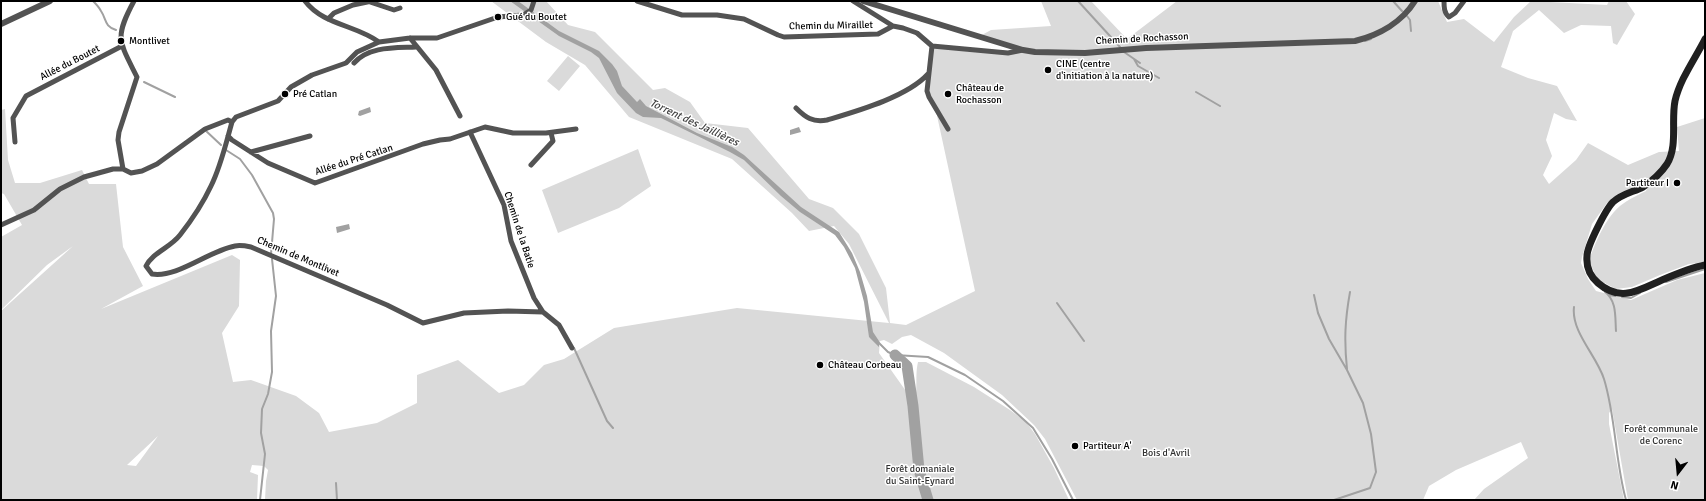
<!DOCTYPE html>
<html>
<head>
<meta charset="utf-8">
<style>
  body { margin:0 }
  #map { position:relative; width:1706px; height:501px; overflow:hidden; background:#fff; font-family:Signika,sans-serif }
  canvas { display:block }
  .frame { position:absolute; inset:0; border:2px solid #000; pointer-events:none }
  .north { position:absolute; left:1658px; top:453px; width:40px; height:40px; -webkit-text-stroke:3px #fff; paint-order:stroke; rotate:196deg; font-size:11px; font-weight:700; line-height:16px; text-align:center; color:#000 }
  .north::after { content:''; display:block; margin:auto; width:14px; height:18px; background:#000; clip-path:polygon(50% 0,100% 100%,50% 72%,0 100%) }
</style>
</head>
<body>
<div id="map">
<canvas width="1706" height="501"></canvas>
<div class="frame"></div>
<div class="north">N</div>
</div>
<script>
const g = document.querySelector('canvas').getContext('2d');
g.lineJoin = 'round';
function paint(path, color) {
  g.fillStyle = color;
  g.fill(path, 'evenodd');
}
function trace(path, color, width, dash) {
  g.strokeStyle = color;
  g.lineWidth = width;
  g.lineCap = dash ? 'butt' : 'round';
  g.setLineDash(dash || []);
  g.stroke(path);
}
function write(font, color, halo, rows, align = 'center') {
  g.font = font + ' Signika,sans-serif';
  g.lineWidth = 3;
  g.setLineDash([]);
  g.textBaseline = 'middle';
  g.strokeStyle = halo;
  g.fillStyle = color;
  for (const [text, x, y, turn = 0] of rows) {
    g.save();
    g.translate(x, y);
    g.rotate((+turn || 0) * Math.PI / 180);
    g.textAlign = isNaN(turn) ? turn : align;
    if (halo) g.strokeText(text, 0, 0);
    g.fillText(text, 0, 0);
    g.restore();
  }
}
const green = new Path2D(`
  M491 1H546L568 25 595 32 653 90 665 88 690 102 705 123 748 128 809 199 833 208 859 234 886 288 890 323 906 325 975 291 936 111 929 97 932 46 1008 53 1022 50 980 36 991 30 1051 26 1041 1H1091L1127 39 1177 1H1438L1447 22 1464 19 1494 42 1514 17 1531 1 1607 5 1609 1H1626L1635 14 1617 45 1613 43 1611 26 1581 25 1564 33 1539 10 1513 31 1501 67 1528 78 1557 86 1577 121 1566 119 1554 113 1546 140 1552 156 1543 175 1549 184 1576 160 1588 143 1628 165 1659 152 1679 151 1677 127 1705 118V262L1689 264 1660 275 1632 287 1616 289 1597 279 1589 260C1597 239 1607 213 1627 201 1633 197 1640 194 1646 191L1651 179 1644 185 1607 203 1592 224 1582 257 1581 263 1588 279 1596 291 1631 300 1677 280 1705 273V500H1628L1612 409 1609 413V424L1624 500H1474L1484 489 1528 458 1521 442 1456 470 1429 486 1423 500H1077L1045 439 1034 425 1002 395 944 353 911 335 902 337 892 344 884 340 880 341 879 353 908 394 911 410C920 394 914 379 918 362H926L974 387 1010 410 1026 422 1035 434 1054 468 1069 500H265L266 481 268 470 264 466 252 465 250 472 258 475 257 500H1V311L73 246 47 265 1 310V237L22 225 4 194 1 193V110L5 109 8 160 15 183H40L82 170 89 184H116L123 247 143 286 101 309 232 255 240 260 239 306 222 333 233 382 251 380 296 396 319 413 329 432 377 423 417 403V375L458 360 499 393 524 385 544 365 564 359 614 328 737 308 889 323 849 244 834 226 809 231 792 213 732 159 629 117 585 65 546 42ZM158 436 136 466 127 465Z
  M568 56 580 66 559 91 547 81Z
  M638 149 651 186 619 208 558 233 542 190Z`);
const water = new Path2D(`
  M510 1H518L559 31 599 51 612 64 617 71 622 86 637 102 640 99 646 106 697 133 732 147 744 155 801 207 839 232 852 253 860 272 867 296 873 332 879 341V347L869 337 864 302 855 268 844 247 835 235 800 212 781 196 744 160 730 152 661 118 643 117 636 113 617 93 599 58 591 52 559 36Z
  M370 107 371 112 360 116 358 115 359 111Z
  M799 127 801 132 790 135V130Z
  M349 224 350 229 337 233 336 227Z`);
const stream = new Path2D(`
  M93 1C96 4 99 7 101 11 107 20 104 26 116 30
  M1078 1 1120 47
  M1393 1 1402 11
  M1407 16 1410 20 1411 31
  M1365 41 1371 39
  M1124 52 1140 63
  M1134 59 1138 66 1159 78
  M144 82 175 97
  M1196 92 1220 106
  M205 130 221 145
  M226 150 240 159 252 175 273 213 274 219 271 254
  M1666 282 1705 269
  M1605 292C1617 301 1615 317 1616 331
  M1314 295 1318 313 1329 339 1347 370 1363 403 1371 434 1376 472 1370 488 1334 500
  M1609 295 1615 296
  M1622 297 1631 298 1640 293
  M1057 303 1084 341
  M1574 307C1571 332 1597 356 1604 379 1616 418 1615 461 1626 500
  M878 342 888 352 895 355 928 357 965 375 1003 401 1033 428 1052 459 1073 500
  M574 348 607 421 613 428
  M1347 369C1344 340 1345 320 1350 292
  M336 483 337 500
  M260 500 265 454 261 433 262 409 268 394 272 372 271 331 276 296 272 259`);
const river = new Path2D(`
  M895 355 907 366 913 406 919 470 928 500`);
const minor = new Path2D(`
  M305 1C323 25 356 25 379 42
  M534 1 531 10 523 15 498 17 437 38H410L379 42 357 52 346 63 312 75 291 87 278 101 236 117 232 122C226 143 221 166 211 186 203 203 191 221 180 235 170 248 153 252 146 266L152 274C178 278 208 251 235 246 240 245 246 246 251 247L387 305 423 323 464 313 508 311 543 312
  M637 1 682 15H717L744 19 778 35 784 37 878 34 893 26 903 28 917 33 932 46 1008 53 1023 50
  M853 1 893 26
  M1444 1C1444 7 1444 13 1449 17L1455 13 1464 1
  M370 2 394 10 400 8
  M328 19 334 13 353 5 372 1
  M410 38 436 70 460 116
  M932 46 927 91 929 97 948 129
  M354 63C369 46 395 48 416 47
  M796 108C805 117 813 123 827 120 857 111 907 97 928 74
  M470 132 504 205 511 241 534 298 543 312 559 325 572 348
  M228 136 232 140 268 163 315 183 423 144 440 140 450 139 485 127 513 133H546L576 129
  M15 142 13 118 26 96 122 46
  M251 152 310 136
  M531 165 553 141 551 133
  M123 169 118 140 119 132 137 77C119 41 114 38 134 1
  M1 225 34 210 60 189 84 177 113 169H123L131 173 142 171 157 164 205 129 228 120 232 122`);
const tertiary = new Path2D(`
  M863 1 1023 50 1035 52 1085 53 1146 48 1355 41C1379 35 1402 22 1415 1
  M1 24 50 1`);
const secondary = new Path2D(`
  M1705 39C1695 59 1680 79 1675 101 1671 121 1678 146 1667 164 1661 173 1652 181 1643 187 1633 192 1622 194 1613 202 1606 209 1587 246 1587 256 1586 267 1590 276 1598 283 1621 303 1639 290 1662 280 1676 274 1690 268 1705 265`);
const markers = [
  [498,17,4,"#000"],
  [121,41,4,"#000"],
  [1048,70,4,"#000"],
  [285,94,4,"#000"],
  [948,94,4,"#000"],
  [1677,183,4,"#000"],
  [820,365,4,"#000"],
  [1075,446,4,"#000"]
];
const poiNames = [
  ["Gué du Boutet",506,17],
  ["Montlivet",129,41],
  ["CINE (centre",1056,64],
  ["d'initiation à la nature)",1056,76],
  ["Château de",956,88],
  ["Rochasson",956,100],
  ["Pré Catlan",293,94],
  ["Partiteur I",1669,183,"right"],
  ["Château Corbeau",828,365],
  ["Partiteur A'",1083,446]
];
const streetNames = [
  ["Chemin du Miraillet",831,26,-1],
  ["Chemin de Rochasson",1142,39,-3],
  ["Allée du Boutet",70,63,-27],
  ["Allée du Pré Catlan",354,160,-18],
  ["Chemin de la Batie",519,230,72],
  ["Chemin de Montlivet",298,257,23]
];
const parkNames = [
  ["Forêt communale",1661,429],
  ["de Corenc",1661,441],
  ["Bois d'Avril",1166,453],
  ["Forêt domaniale",920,469],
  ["du Saint-Eynard",920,481]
];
const waterNames = [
  ["Torrent des Jaillières",694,123,25]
];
paint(green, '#dadada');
paint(water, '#a1a1a1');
trace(stream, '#a1a1a1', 2);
trace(river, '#a1a1a1', 11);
trace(minor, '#535353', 5);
trace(tertiary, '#535353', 6);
trace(secondary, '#202020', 7);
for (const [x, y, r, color] of markers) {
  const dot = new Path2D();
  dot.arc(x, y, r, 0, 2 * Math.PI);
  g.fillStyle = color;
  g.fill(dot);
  trace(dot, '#fff', 1.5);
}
write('10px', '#000', '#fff', poiNames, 'left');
write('10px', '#000', '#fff', streetNames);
write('10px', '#313131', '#fff', parkNames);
write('italic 11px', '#424242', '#fff', waterNames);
</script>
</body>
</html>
